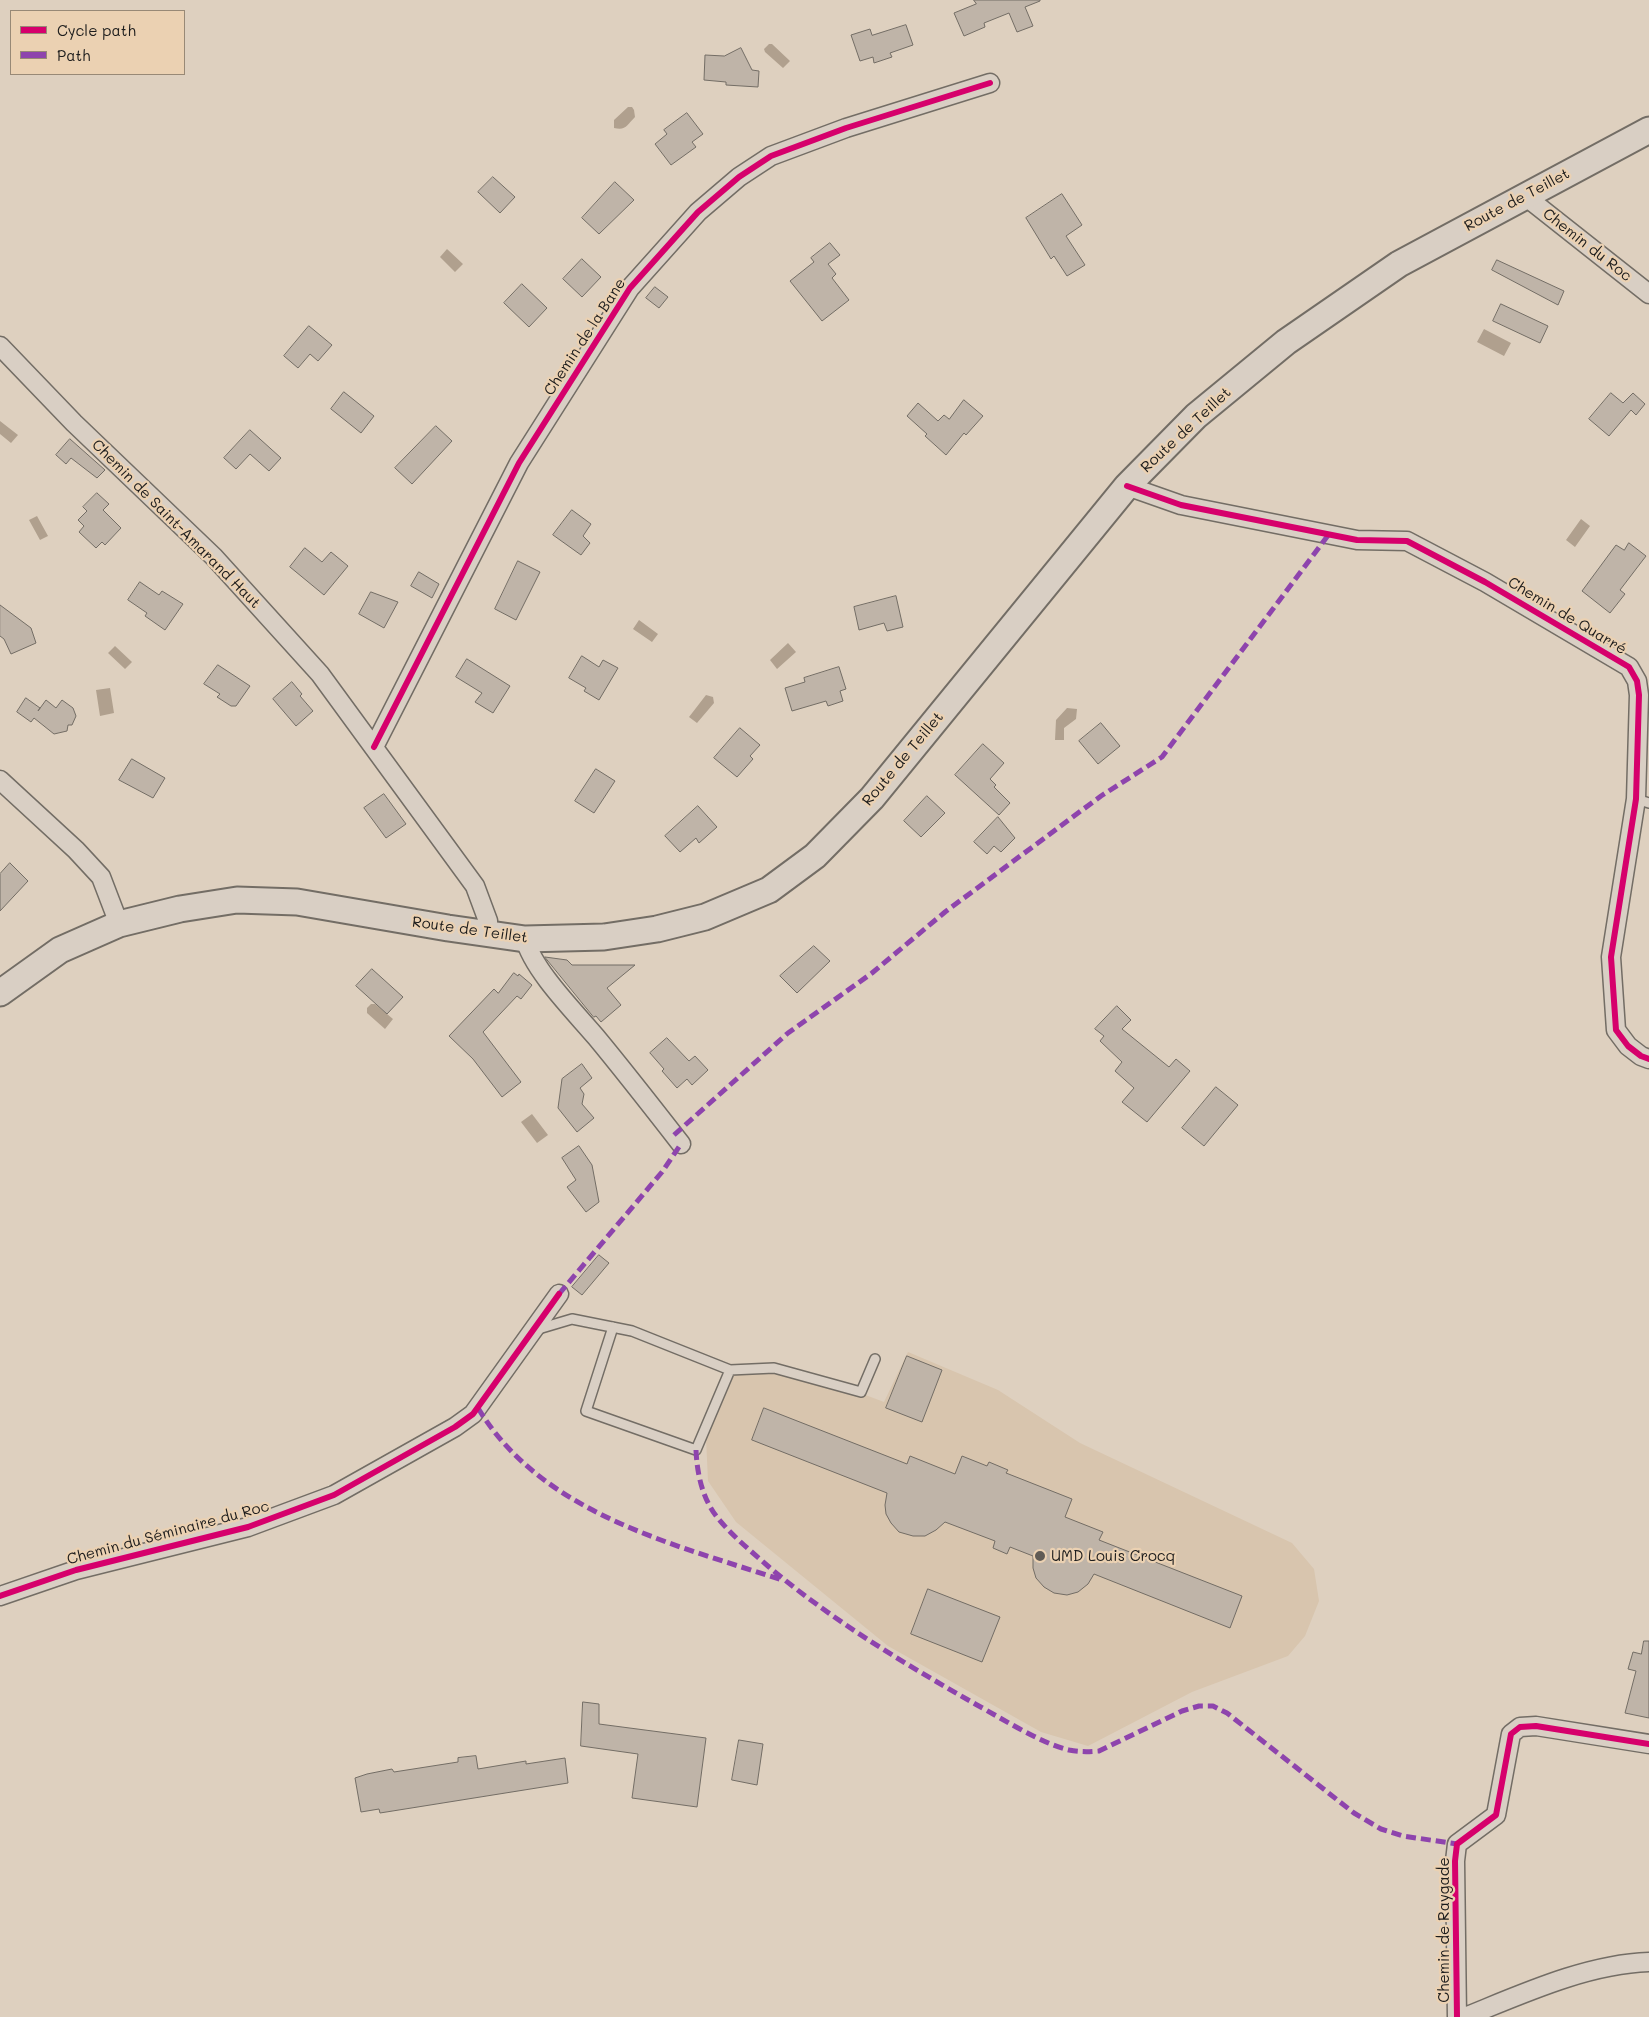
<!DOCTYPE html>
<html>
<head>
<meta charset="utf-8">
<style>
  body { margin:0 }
  #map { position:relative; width:1649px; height:2017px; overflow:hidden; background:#ded0bf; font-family:Mali,sans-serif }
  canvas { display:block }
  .legend { position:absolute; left:10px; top:10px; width:175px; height:65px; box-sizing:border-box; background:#ebd1b2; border:1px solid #988976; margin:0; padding:6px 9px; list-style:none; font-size:15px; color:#1c1c1c }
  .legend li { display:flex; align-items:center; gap:10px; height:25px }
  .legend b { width:25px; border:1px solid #988976 }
</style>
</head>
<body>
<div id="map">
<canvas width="1649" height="2017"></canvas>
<ul class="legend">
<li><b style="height:6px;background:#d6006c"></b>Cycle path</li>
<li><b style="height:6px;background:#8e44ad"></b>Path</li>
</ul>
</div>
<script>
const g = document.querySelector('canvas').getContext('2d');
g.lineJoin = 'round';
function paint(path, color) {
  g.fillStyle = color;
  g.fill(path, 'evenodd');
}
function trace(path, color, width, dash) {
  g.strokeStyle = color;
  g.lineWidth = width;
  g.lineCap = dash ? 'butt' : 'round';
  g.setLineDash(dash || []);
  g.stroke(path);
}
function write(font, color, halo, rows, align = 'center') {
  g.font = font + ' Mali,sans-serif';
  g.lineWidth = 4.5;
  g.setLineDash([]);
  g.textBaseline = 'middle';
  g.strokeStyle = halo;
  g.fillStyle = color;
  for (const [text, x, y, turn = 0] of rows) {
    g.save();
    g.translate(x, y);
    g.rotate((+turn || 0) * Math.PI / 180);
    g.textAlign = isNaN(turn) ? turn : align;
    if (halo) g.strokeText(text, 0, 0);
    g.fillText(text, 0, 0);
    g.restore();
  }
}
const built = new Path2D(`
  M908 1352 998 1390 1080 1443 1292 1543 1314 1569 1319 1601 1305 1636 1288 1656 1192 1692 1088 1746 1041 1732 888 1646 736 1522 708 1481 706 1438 716 1411 736 1371 761 1364 797 1369 884 1402Z`);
const water = new Path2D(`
  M769 44H772L790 61 783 68 765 52 764 49Z
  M628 107H632L634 110 635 117C627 125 626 131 614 128V120Z
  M447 249 463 264 455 272 440 257Z
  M1484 329 1511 343 1504 356 1477 342Z
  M0 421 18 435 11 443 0 434Z
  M37 516 48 536 40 540 29 520Z
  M1581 519 1590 526 1575 547 1566 540Z
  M639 620 658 634 652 642 633 629Z
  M788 643 796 652 777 669 770 660Z
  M115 646 132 662 125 669 108 653Z
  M110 688 114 713 100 716 96 690Z
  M706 695 713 697 714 703 697 723 689 717Z
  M1067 708 1077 709 1076 719 1064 728V740H1055L1056 720Z
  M371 1004H375L393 1019 385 1029 367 1013V1008Z
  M532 1114 548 1135 537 1143 521 1122Z`);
const building = new Path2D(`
  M974 0H1040V1L1025 7 1033 26 1017 32 1009 13 984 23 985 27 964 36 954 13 976 4Z
  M906 25 913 45 890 53 892 57 874 63 873 57 860 61 851 35 870 29 872 35Z
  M741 48 752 70 759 71 758 87 726 85V82L704 80 705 55 724 56Z
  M687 113 703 134 692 142 696 147 671 165 655 144 667 134 664 130Z
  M493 177 515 197 500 213 478 192Z
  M615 182 634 200 599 234 582 218Z
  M1062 194 1082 225 1066 236 1085 265 1067 276 1054 256 1051 259 1026 218Z
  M830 243 840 255 828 264 836 274 832 278 849 300 822 321 790 281 814 262 811 258Z
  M582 259 601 277 582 297 563 279Z
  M1497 260 1564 291 1558 305 1492 270Z
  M522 284 547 308 529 327 504 303Z
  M655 287 668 297 659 308 646 298Z
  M1501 304 1548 326 1540 343 1493 321Z
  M309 326 332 345 318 361 310 354 298 368 284 356Z
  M344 392 374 416 361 433 331 409Z
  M1611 393 1623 403 1633 393 1645 404 1636 415 1631 410 1609 436 1589 419Z
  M964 400 983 416 966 435 964 433 946 455 925 436 927 434 907 416 918 403 938 421 944 415 949 419Z
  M436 426 452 441 412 484 395 468Z
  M250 430 281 458 269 471 250 454 236 469 224 458Z
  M70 439 105 470 97 478 71 458 66 464 56 455Z
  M97 493 109 504 103 510 121 528 105 545 102 542 96 548 79 532 84 526 78 520 87 511 83 507Z
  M572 510 591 524 583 536 590 543 581 555 553 535Z
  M1629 543 1646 556 1620 590 1625 594 1610 613 1582 591 1616 545 1624 550Z
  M305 548 322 562 331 552 348 566 324 595 290 567Z
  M518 561 540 572 516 620 495 609Z
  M419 572 439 584 432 598 411 586Z
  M140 582 159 595 162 591 183 604 165 630 145 616 147 613 128 600Z
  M371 592 398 602 384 628 359 614Z
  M896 596 903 627 887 631 884 623 859 630 854 607Z
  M0 605 31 628 36 643 11 654 4 639 0 636Z
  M582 656 599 667 603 660 618 668 599 700 584 691 586 688 569 678Z
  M467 659 510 686 493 713 475 702 482 693 456 677Z
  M218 665 250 686 236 706H231L217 697 220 694 204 684Z
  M839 667 846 689 840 691 843 701 828 706 826 701 792 711 785 688 805 682 804 678Z
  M292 682 302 694 300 696 313 711 296 726 273 699Z
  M26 698 40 708 38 711 46 700 56 708 62 700 73 708 76 716 72 725H68L67 731 54 734 34 718 31 722 17 712Z
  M1101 723 1120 746 1098 764 1079 741Z
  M740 728 760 745 750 756 753 759 737 777 714 758Z
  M983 744 1004 763 990 779 996 785 994 787 1010 803 999 815 955 775Z
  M132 759 165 778 153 798 119 780Z
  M596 769 615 781 594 813 575 801Z
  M384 794 406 824 386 838 364 808Z
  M927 796 945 813 921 837 904 821Z
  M698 806 717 827 699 843 696 838 680 852 665 836Z
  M998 817 1015 838 1001 852 994 846 987 854 974 842Z
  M10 863 28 881 0 911V874Z
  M814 946 830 961 797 993 780 976Z
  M545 957 567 960 572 965H635L607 988 621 1005 601 1022 596 1016 594 1017Z
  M372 969 403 997 387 1014 356 986Z
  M514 973 518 976 519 974 532 985 521 999 517 996 483 1032 521 1082 502 1097 473 1059 449 1036 494 989 498 993Z
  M1117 1006 1131 1020 1122 1029 1169 1067 1176 1059 1190 1071 1147 1122 1122 1102 1134 1088 1115 1071 1122 1062 1100 1041 1104 1036 1095 1029Z
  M667 1038 689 1061 695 1056 708 1070 692 1085 687 1079 677 1088 662 1071 664 1069 650 1053Z
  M582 1064 592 1078 580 1088 584 1094 582 1104 594 1118 577 1132 558 1108 562 1079Z
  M1216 1087 1238 1105 1204 1146 1182 1128Z
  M579 1146 592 1165 599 1202 586 1212 567 1187 576 1180 562 1158Z
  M599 1255 609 1263 582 1295 572 1287Z
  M907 1356 942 1370 922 1422 886 1408Z
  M764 1408 907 1464 910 1456 955 1474 962 1456 987 1466 989 1462 1008 1470 1006 1473 1072 1499 1065 1517 1103 1532 1099 1540 1242 1596 1230 1628 1094 1574 1088 1584 1078 1592 1067 1595 1054 1593 1044 1587 1036 1578 1033 1568V1556L1010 1547 1007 1554 993 1548 995 1541 945 1522 936 1530 925 1536H913L899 1532 891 1523 886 1514 885 1505 887 1493 752 1440Z
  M928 1589 1000 1617 982 1662 911 1634Z
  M1644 1641H1649V1718L1625 1713 1636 1671 1628 1669 1633 1652 1641 1654Z
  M583 1702 599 1704V1724L706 1738 697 1807 632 1798 638 1754 581 1746Z
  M739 1740 763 1744 757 1785 732 1780Z
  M476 1756 478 1769 526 1761V1764L565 1758 568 1783 380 1813 379 1809 361 1812 355 1778 367 1774 392 1769 394 1772 458 1762V1758Z`);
const lane = new Path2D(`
  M1636 799 1649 803
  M613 1327 586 1411 696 1450 730 1370
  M535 1330 572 1319 632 1331 730 1370 774 1368 861 1392 875 1359`);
const street = new Path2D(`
  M1525 196 1649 294
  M0 346 74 423 214 557 320 674 475 886 488 921V934
  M1127 486 1181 505 1357 540 1407 541 1485 582 1629 667 1637 681 1639 695 1636 799 1611 957 1616 1030 1628 1046 1641 1056 1649 1059
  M374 747 519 463 630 288 698 212 739 177 771 156 846 128 990 83
  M0 780 76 850 101 877 119 924
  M525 939C533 970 574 1011 596 1037 625 1072 653 1108 681 1144
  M0 1596 76 1570 248 1527 334 1495 455 1427 473 1414 559 1294
  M1457 2017 1455 1861 1457 1844 1496 1815 1511 1734 1520 1727 1536 1726 1649 1744
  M1465 2017C1522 1994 1587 1964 1649 1962`);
const secondary = new Path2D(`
  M0 993 60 950 119 924 180 909 237 900 297 902 448 928 525 939 604 937 657 929 705 917 769 890 815 856 872 798 1127 486 1196 416 1286 342 1399 264 1649 130`);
const quiet = new Path2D(`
  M674 1135 788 1033 872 973 945 912 1101 796 1162 757 1329 534
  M559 1294 662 1172 681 1144
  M478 1408C542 1514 673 1544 782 1580
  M696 1450C697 1473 702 1498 717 1517 732 1536 751 1551 769 1567 833 1621 905 1664 977 1705 1003 1719 1040 1743 1069 1750 1079 1752 1088 1752 1099 1751L1182 1711 1199 1706H1213L1227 1713 1354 1813 1381 1829 1403 1836 1457 1844`);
const cycleway = new Path2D(`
  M1127 486 1181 505 1357 540 1407 541 1485 582 1629 667 1637 681 1639 695 1636 799 1611 957 1616 1030 1628 1046 1641 1056 1649 1059
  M374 747 519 463 630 288 698 212 739 177 771 156 846 128 990 83
  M0 1596 76 1570 248 1527 334 1495 455 1427 473 1414 559 1294
  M1457 2017 1455 1861 1457 1844 1496 1815 1511 1734 1520 1727 1536 1726 1649 1744`);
const markers = [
  [1040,1556,6,"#605b55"]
];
const streetNames = [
  ["Route de Teillet",1517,200,-28],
  ["Chemin du Roc",1587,245,38],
  ["Chemin de la Bane",585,337,-57],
  ["Route de Teillet",1186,430,-43],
  ["Chemin de Saint-Amarand Haut",176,524,45],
  ["Chemin de Quarré",1567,616,31],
  ["Route de Teillet",903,759,-50],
  ["Route de Teillet",470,930,8],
  ["Chemin du Séminaire du Roc",168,1533,-15],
  ["Chemin de Raygade",1444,1930,-90]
];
const poiNames = [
  ["UMD Louis Crocq",1051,1556]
];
paint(built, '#d8c5ae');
paint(water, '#b0a08e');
paint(building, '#bfb4a8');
trace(building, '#736d65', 1);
trace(lane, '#736d65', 12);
trace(street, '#736d65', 21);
trace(secondary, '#736d65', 29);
trace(lane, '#d9cfc4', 9);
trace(street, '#d9cfc4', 18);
trace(secondary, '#d9cfc4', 25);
trace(quiet, '#8e44ad', 5, [10, 5]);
trace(cycleway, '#d6006c', 6);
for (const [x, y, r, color] of markers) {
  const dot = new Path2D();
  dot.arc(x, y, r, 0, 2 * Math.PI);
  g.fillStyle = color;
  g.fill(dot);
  trace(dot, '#ebd1b2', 2);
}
write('15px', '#1c1c1c', '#ebd1b2', streetNames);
write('15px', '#1c1c1c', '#ebd1b2', poiNames, 'left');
</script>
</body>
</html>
